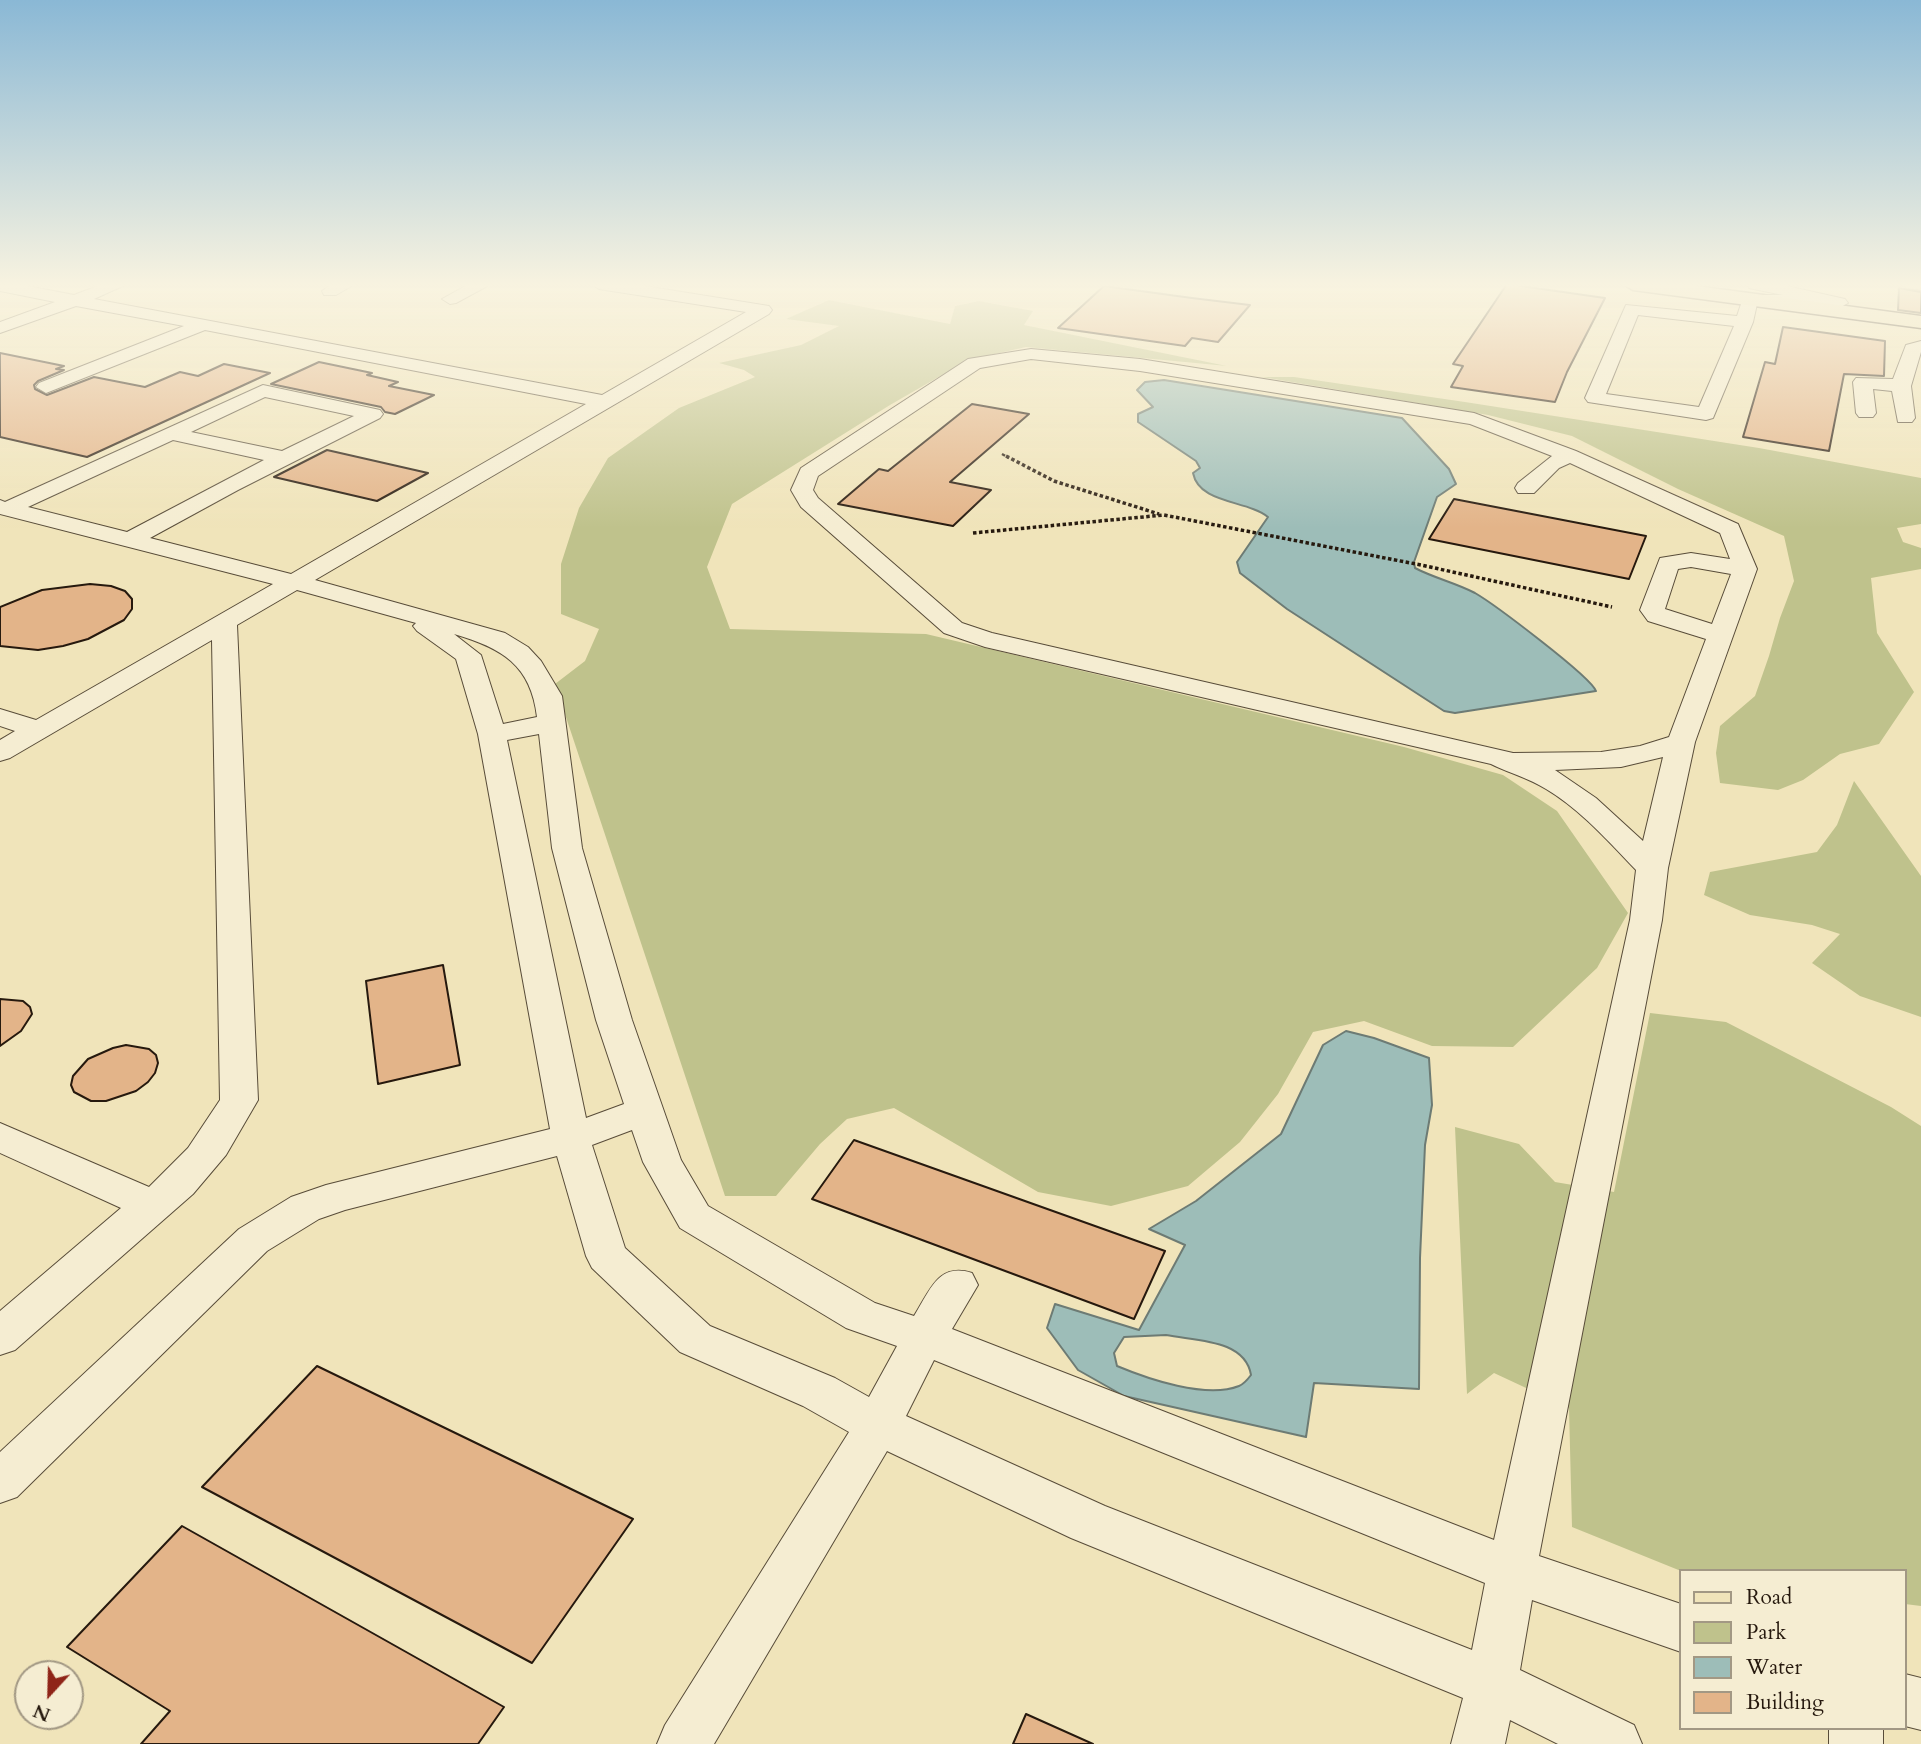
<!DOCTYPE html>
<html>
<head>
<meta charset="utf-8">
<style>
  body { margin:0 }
  #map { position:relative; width:1921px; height:1744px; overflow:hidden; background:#f0e4ba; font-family:Cardo,serif }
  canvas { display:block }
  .legend { position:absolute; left:1679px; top:1569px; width:228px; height:161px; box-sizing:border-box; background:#f5edd2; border:2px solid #a29884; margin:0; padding:9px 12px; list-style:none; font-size:21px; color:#26190e }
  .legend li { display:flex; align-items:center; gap:14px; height:35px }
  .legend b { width:35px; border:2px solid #a29884 }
  .north { position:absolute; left:14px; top:1660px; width:70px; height:70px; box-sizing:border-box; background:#f5edd2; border:2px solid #a29884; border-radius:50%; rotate:202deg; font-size:19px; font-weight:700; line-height:28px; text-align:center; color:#26190e }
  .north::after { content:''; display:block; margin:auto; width:24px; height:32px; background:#8f2418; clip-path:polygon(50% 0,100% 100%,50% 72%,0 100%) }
</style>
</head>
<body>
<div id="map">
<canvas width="1921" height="1744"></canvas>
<ul class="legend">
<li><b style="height:9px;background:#f0e4ba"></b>Road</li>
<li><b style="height:19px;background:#bfc28c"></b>Park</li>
<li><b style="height:19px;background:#9dbdb8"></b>Water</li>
<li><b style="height:19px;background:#e3b489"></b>Building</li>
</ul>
<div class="north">N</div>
</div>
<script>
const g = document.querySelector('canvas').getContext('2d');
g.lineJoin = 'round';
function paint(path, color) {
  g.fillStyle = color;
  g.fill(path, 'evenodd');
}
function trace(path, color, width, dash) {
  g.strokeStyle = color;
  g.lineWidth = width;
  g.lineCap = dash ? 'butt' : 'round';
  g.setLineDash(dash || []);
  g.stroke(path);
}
const green = new Path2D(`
  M829 300 950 324 955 306 979 301 1033 311 1024 325 1227 366 1026 347 968 360 890 405 732 504 707 567 730 629 926 634 1404 747 1503 775 1557 811 1628 913 1597 968 1513 1047 1432 1046 1364 1021 1313 1032 1278 1094 1240 1142 1188 1186 1111 1206 1038 1192 894 1108 847 1119 820 1144 776 1196H725L555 684 585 661 599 629 561 614V564L579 508 608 458 679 408 755 377 744 370 719 363 801 345 839 326 786 319Z
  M1262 377H1294L1465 402 1759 448 1921 478V524L1897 528 1903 542 1921 548V569L1871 578 1877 633 1914 692 1879 744 1840 754 1803 780 1778 790 1720 783 1716 753 1720 726 1755 696 1769 656 1780 618 1794 581 1784 536 1678 489 1572 436 1488 415Z
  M1854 781 1921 876V1017L1860 996 1812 963 1840 934 1812 925 1750 915 1704 895 1710 872 1817 852 1837 825Z
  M1650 1013 1726 1022 1891 1107 1921 1126V1606L1905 1604V1571H1681L1572 1527 1569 1408 1494 1373 1467 1394 1455 1127 1519 1144 1555 1182 1614 1192Z`);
const water = new Path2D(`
  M1164 380 1402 418 1449 469 1456 484 1437 497 1414 562 1415 568C1434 578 1456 583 1475 593 1494 604 1590 676 1596 691L1455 713 1444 711 1287 609 1240 573 1237 562 1268 517C1247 500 1199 504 1193 473L1200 468 1196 461 1138 422V414L1153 407 1137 390 1145 382Z
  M1346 1031 1374 1038 1429 1058 1432 1105 1425 1145 1420 1258 1419 1389 1314 1383 1306 1437 1124 1396 1078 1370 1047 1328 1055 1304 1139 1330 1185 1245 1149 1229 1196 1201 1281 1134 1323 1045ZM1166 1335C1196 1341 1245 1339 1251 1375 1248 1379 1244 1384 1239 1386 1206 1399 1148 1379 1117 1366L1114 1353 1124 1337Z`);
const building = new Path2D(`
  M1507 284 1605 298 1567 372 1555 402 1451 387 1463 366 1453 364Z
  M1104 286 1192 298 1250 305 1218 342 1192 338 1185 346 1058 328Z
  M1899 288 1921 292V313L1898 310Z
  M1783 327 1885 341 1884 376 1844 374 1829 451 1743 437 1765 362 1775 364Z
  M0 353 64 366 56 369 64 370 38 381 34 385 35 389 47 395 94 377 145 387 180 372 198 376 224 364 270 373 87 457 0 437Z
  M319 362 372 373 367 375 398 382 389 386 434 395 395 414 385 412 381 407 271 384Z
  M972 404 1029 414 950 482 991 490 953 526 838 504 879 469 888 471Z
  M327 450 428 473 377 501 274 477Z
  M1454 499 1646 536 1629 579 1429 539Z
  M90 584 111 586 125 591 132 599V609L124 620 88 639 63 646 38 650 0 646V607L42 590Z
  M443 965 460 1065 378 1084 366 981Z
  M0 999 23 1001 30 1007 32 1014 21 1031 0 1046Z
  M126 1045 149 1049 156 1055 158 1063 155 1073 148 1082 136 1091 106 1101H91L74 1092 71 1085 73 1076 88 1059 113 1048Z
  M854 1140 1165 1251 1134 1319 812 1199Z
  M317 1366 633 1519 532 1663 202 1487Z
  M182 1526 504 1707 478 1744H141L170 1711 67 1647Z
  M1026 1714 1093 1744H1013Z`);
const pathFar1 = new Path2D(`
  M1002 454 1009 458`);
const path = new Path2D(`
  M1006 456 1054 481 1159 514
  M973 533 1164 515 1421 565 1612 607`);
const minor = new Path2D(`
  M0 284H17L74 295 103 284H127L94 299 602 395 746 312 599 289 591 284H632L769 306 772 310 769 314 315 580 505 633 528 647 541 661 562 696 582 848 632 1020 681 1160 708 1206 875 1303 914 1316C930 1291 938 1262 972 1273L978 1285 952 1329 1494 1540 1630 920 1636 870C1608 841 1581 810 1546 789 1529 778 1509 773 1491 764L985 647 944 633 801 507 791 490 801 468 968 359 1031 349 1140 359 1474 413 1576 451 1738 524 1757 569 1695 742 1668 868 1662 920 1539 1556 1681 1604V1652L1532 1600 1520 1670 1634 1725 1642 1744H1558L1510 1720 1505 1744H1451L1463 1698 1071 1538 887 1451 714 1744H657L665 1725 849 1432 803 1406 680 1352 592 1268 586 1256 557 1156 345 1210 319 1219 267 1251 17 1497 0 1503V1452L239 1229 291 1197 326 1185 550 1129 478 734 456 659 417 631 413 626 416 623 297 590 237 625 258 1100 226 1155 193 1194 15 1350 0 1355V1311L121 1208 0 1153V1123L149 1187 188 1148 220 1100 212 640 10 758 0 761V740L15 731 0 726V709L36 720 273 584 0 514V500L5 502 263 385 380 410 383 414 380 418 238 490 150 538 291 574 586 404 205 330 46 393 36 387 39 383 184 326 76 306 0 333V322L55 302 0 291ZM1031 359 1140 371 1470 424 1552 456 1518 483 1515 488 1518 493H1534L1559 468 1570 463 1720 533 1730 559 1691 553 1660 558 1640 610 1648 621 1706 639 1669 737 1640 746 1601 752 1513 753 992 633 962 623 818 498 813 490 818 476 980 368ZM265 397 354 416 282 451 191 432ZM173 440 264 460 127 532 28 507ZM1691 567 1731 574 1712 624 1665 609 1678 569ZM454 634C502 648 531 665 537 717L503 724 481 655ZM539 734 552 848 596 1020 624 1104 586 1118 507 740ZM1663 757 1643 841 1596 798 1555 770 1621 767ZM632 1130 643 1162 680 1228 846 1328 897 1346 869 1397 835 1378 710 1326 625 1248 592 1145ZM934 1360 1485 1583 1472 1650 1105 1506 906 1416Z
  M332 284H355L336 295H324L322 291Z
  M469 284H491L456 303 450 304 442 299Z
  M1747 284H1778L1845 299 1848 303 1839 308 1757 304 1753 322 1713 418 1706 420 1588 402 1585 398 1626 305 1737 316 1744 295H1783L1749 288ZM1638 315 1734 326 1699 407 1606 394Z
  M1904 284H1921V290L1906 288Z
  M1921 341V352L1911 386 1915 418 1912 422H1898L1892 391 1873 389 1876 413 1873 417H1859L1856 413 1853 382 1856 378 1893 379 1906 345Z
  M1905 1674 1921 1678V1730L1905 1726Z
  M1829 1728H1883V1744H1829Z`);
const major = new Path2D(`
  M1623 284H1681L1921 316V328L1633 290Z`);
paint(green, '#bfc28c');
paint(water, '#9dbdb8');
trace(water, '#6d7b74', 2);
paint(building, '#e3b489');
trace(building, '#26190e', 2);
trace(minor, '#584c39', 2);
trace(major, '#26190e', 3);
trace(pathFar1, '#26190e', 2.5, [3.5, 2]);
trace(path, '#26190e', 3.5, [3.5, 2.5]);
paint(minor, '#f5edd2');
paint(major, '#f0e4ba');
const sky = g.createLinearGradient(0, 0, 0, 528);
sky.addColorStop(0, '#8ab8d5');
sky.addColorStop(0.54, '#f8f3e0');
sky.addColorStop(1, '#f8f3e000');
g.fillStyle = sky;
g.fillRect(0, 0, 1921, 528);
</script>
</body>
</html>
